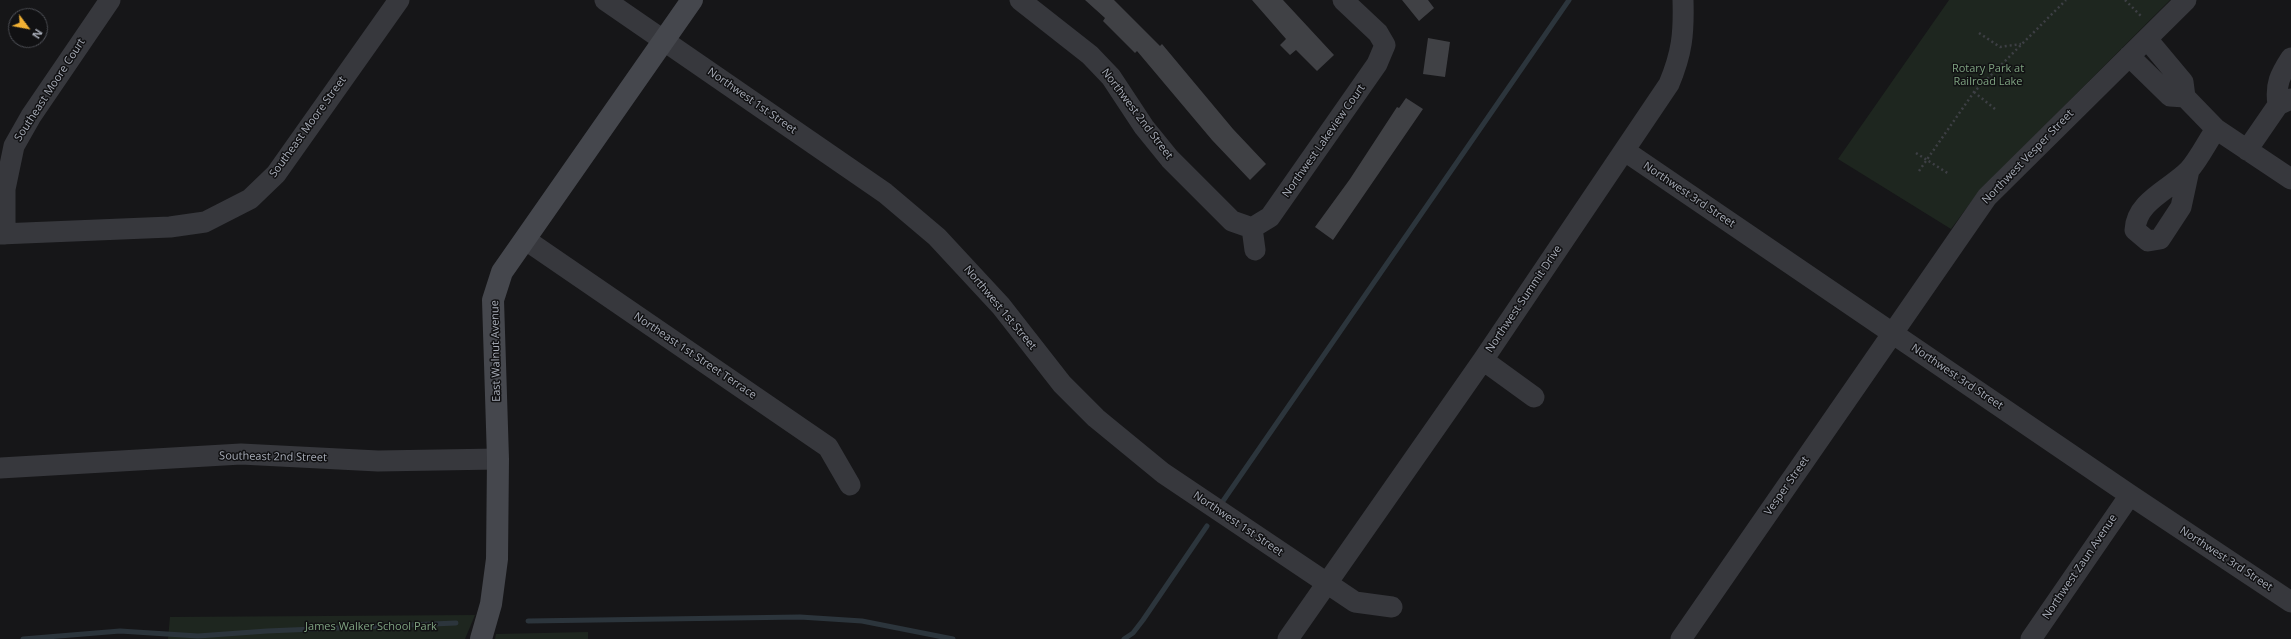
<!DOCTYPE html>
<html>
<head>
<meta charset="utf-8">
<style>
  body { margin:0 }
  #map { position:relative; width:2291px; height:639px; overflow:hidden; background:#161618; font-family:"Open Sans",sans-serif }
  canvas { display:block }
  .north { position:absolute; left:8px; top:8px; width:40px; height:40px; box-sizing:border-box; background:#111113; border:1px solid #4d4f55; border-radius:50%; rotate:122deg; font-size:11px; font-weight:700; line-height:16px; text-align:center; color:#a8adb8 }
  .north::after { content:''; display:block; margin:auto; width:14px; height:18px; background:#f2b134; clip-path:polygon(50% 0,100% 100%,50% 72%,0 100%) }
</style>
</head>
<body>
<div id="map">
<canvas width="2291" height="639"></canvas>
<div class="north">N</div>
</div>
<script>
const g = document.querySelector('canvas').getContext('2d');
g.lineJoin = 'round';
function paint(path, color) {
  g.fillStyle = color;
  g.fill(path, 'evenodd');
}
function trace(path, color, width, dash) {
  g.strokeStyle = color;
  g.lineWidth = width;
  g.lineCap = dash ? 'butt' : 'round';
  g.setLineDash(dash || []);
  g.stroke(path);
}
function write(font, color, halo, rows, align = 'center') {
  g.font = font + ' "Open Sans",sans-serif';
  g.lineWidth = 3;
  g.setLineDash([]);
  g.textBaseline = 'middle';
  g.strokeStyle = halo;
  g.fillStyle = color;
  for (const [text, x, y, turn = 0] of rows) {
    g.save();
    g.translate(x, y);
    g.rotate((+turn || 0) * Math.PI / 180);
    g.textAlign = isNaN(turn) ? turn : align;
    if (halo) g.strokeText(text, 0, 0);
    g.fillText(text, 0, 0);
    g.restore();
  }
}
const green = new Path2D(`
  M1949 0H2170L1980 190 1951 229 1838 159Z
  M475 615 465 639H168L170 617Z
  M588 632V639H495L496 634Z`);
const stream = new Path2D(`
  M1223 501 1569 0
  M528 621 800 617 862 621 953 639
  M23 639 120 631 198 636 267 631 456 623
  M1124 639 1133 633 1143 620 1207 526`);
const building = new Path2D(`
  M1085 0H1114L1160 46 1162 44 1233 129 1266 164 1250 180 1212 140 1137 51 1135 53 1103 21 1105 18Z
  M1252 0H1283L1334 55 1317 71 1296 50 1290 55 1280 45 1286 39Z
  M1402 0H1428L1434 8 1419 21Z
  M1428 38 1450 42 1445 77 1423 74Z
  M1406 98 1423 109 1333 240 1315 227 1350 179 1397 107 1399 108Z`);
const path = new Path2D(`
  M2125 0 2142 17
  M1979 33 2000 47 2021 44
  M1974 92 1995 109
  M1916 153 1949 174
  M1919 171 1974 92 2066 0`);
const street = new Path2D(`
  M605 0 885 193 937 237 1001 306 1062 384 1096 418 1163 473 1355 602 1392 607
  M1020 0 1090 55 1111 77 1144 127 1170 159 1232 221 1252 228
  M2147 39 2183 82 2185 97 2216 129 2291 179
  M2129 56 2170 96 2185 97
  M2278 105C2275 84 2280 75 2291 58
  M2247 150 2278 105 2291 99
  M1625 151 2130 495 2291 602
  M2189 170 2181 207 2160 239 2148 241 2135 230C2136 201 2171 189 2189 170 2199 159 2207 142 2216 129
  M0 234 170 227 205 222 250 199 276 174 399 0
  M5 234V189L14 146 31 116 110 0
  M526 240 828 447 850 485
  M1255 250 1252 228 1270 217 1377 64 1385 45 1378 33 1343 0
  M1483 360 1534 397
  M0 468 241 454 378 461 498 459
  M1288 639 1483 360 1669 84C1682 53 1684 34 1683 0
  M1681 639 1987 197 2186 0
  M2031 639 2130 495`);
const secondary = new Path2D(`
  M481 639 491 604 497 559 498 459 493 300 502 272 692 0`);
const parkNames = [
  ["Rotary Park at",1988,69],
  ["Railroad Lake",1988,82],
  ["James Walker School Park",371,627]
];
const streetNames = [
  ["Southeast Moore Court",50,90,-57],
  ["Northwest 1st Street",752,101,35],
  ["Northwest 2nd Street",1137,114,53],
  ["Southeast Moore Street",308,127,-54],
  ["Northwest Lakeview Court",1324,141,-55],
  ["Northwest Vesper Street",2028,157,-46],
  ["Northwest 3rd Street",1689,195,34],
  ["Northwest Summit Drive",1524,299,-56],
  ["Northwest 1st Street",1000,308,50],
  ["East Walnut Avenue",496,351,-91],
  ["Northeast 1st Street Terrace",695,356,34],
  ["Northwest 3rd Street",1957,377,34],
  ["Southeast 2nd Street",273,457,1],
  ["Vesper Street",1787,486,-55],
  ["Northwest 1st Street",1238,524,34],
  ["Northwest 3rd Street",2226,559,33],
  ["Northwest Zaun Avenue",2080,567,-56]
];
paint(green, '#1e261f');
trace(stream, '#2c353c', 5);
paint(building, '#404145');
trace(path, '#3d3f44', 2.5, [2, 3]);
trace(street, '#37383d', 21);
trace(secondary, '#45474d', 22);
write('11px', '#7fa381', '#111113', parkNames);
write('11px', '#a8adb8', '#111113', streetNames);
</script>
</body>
</html>
